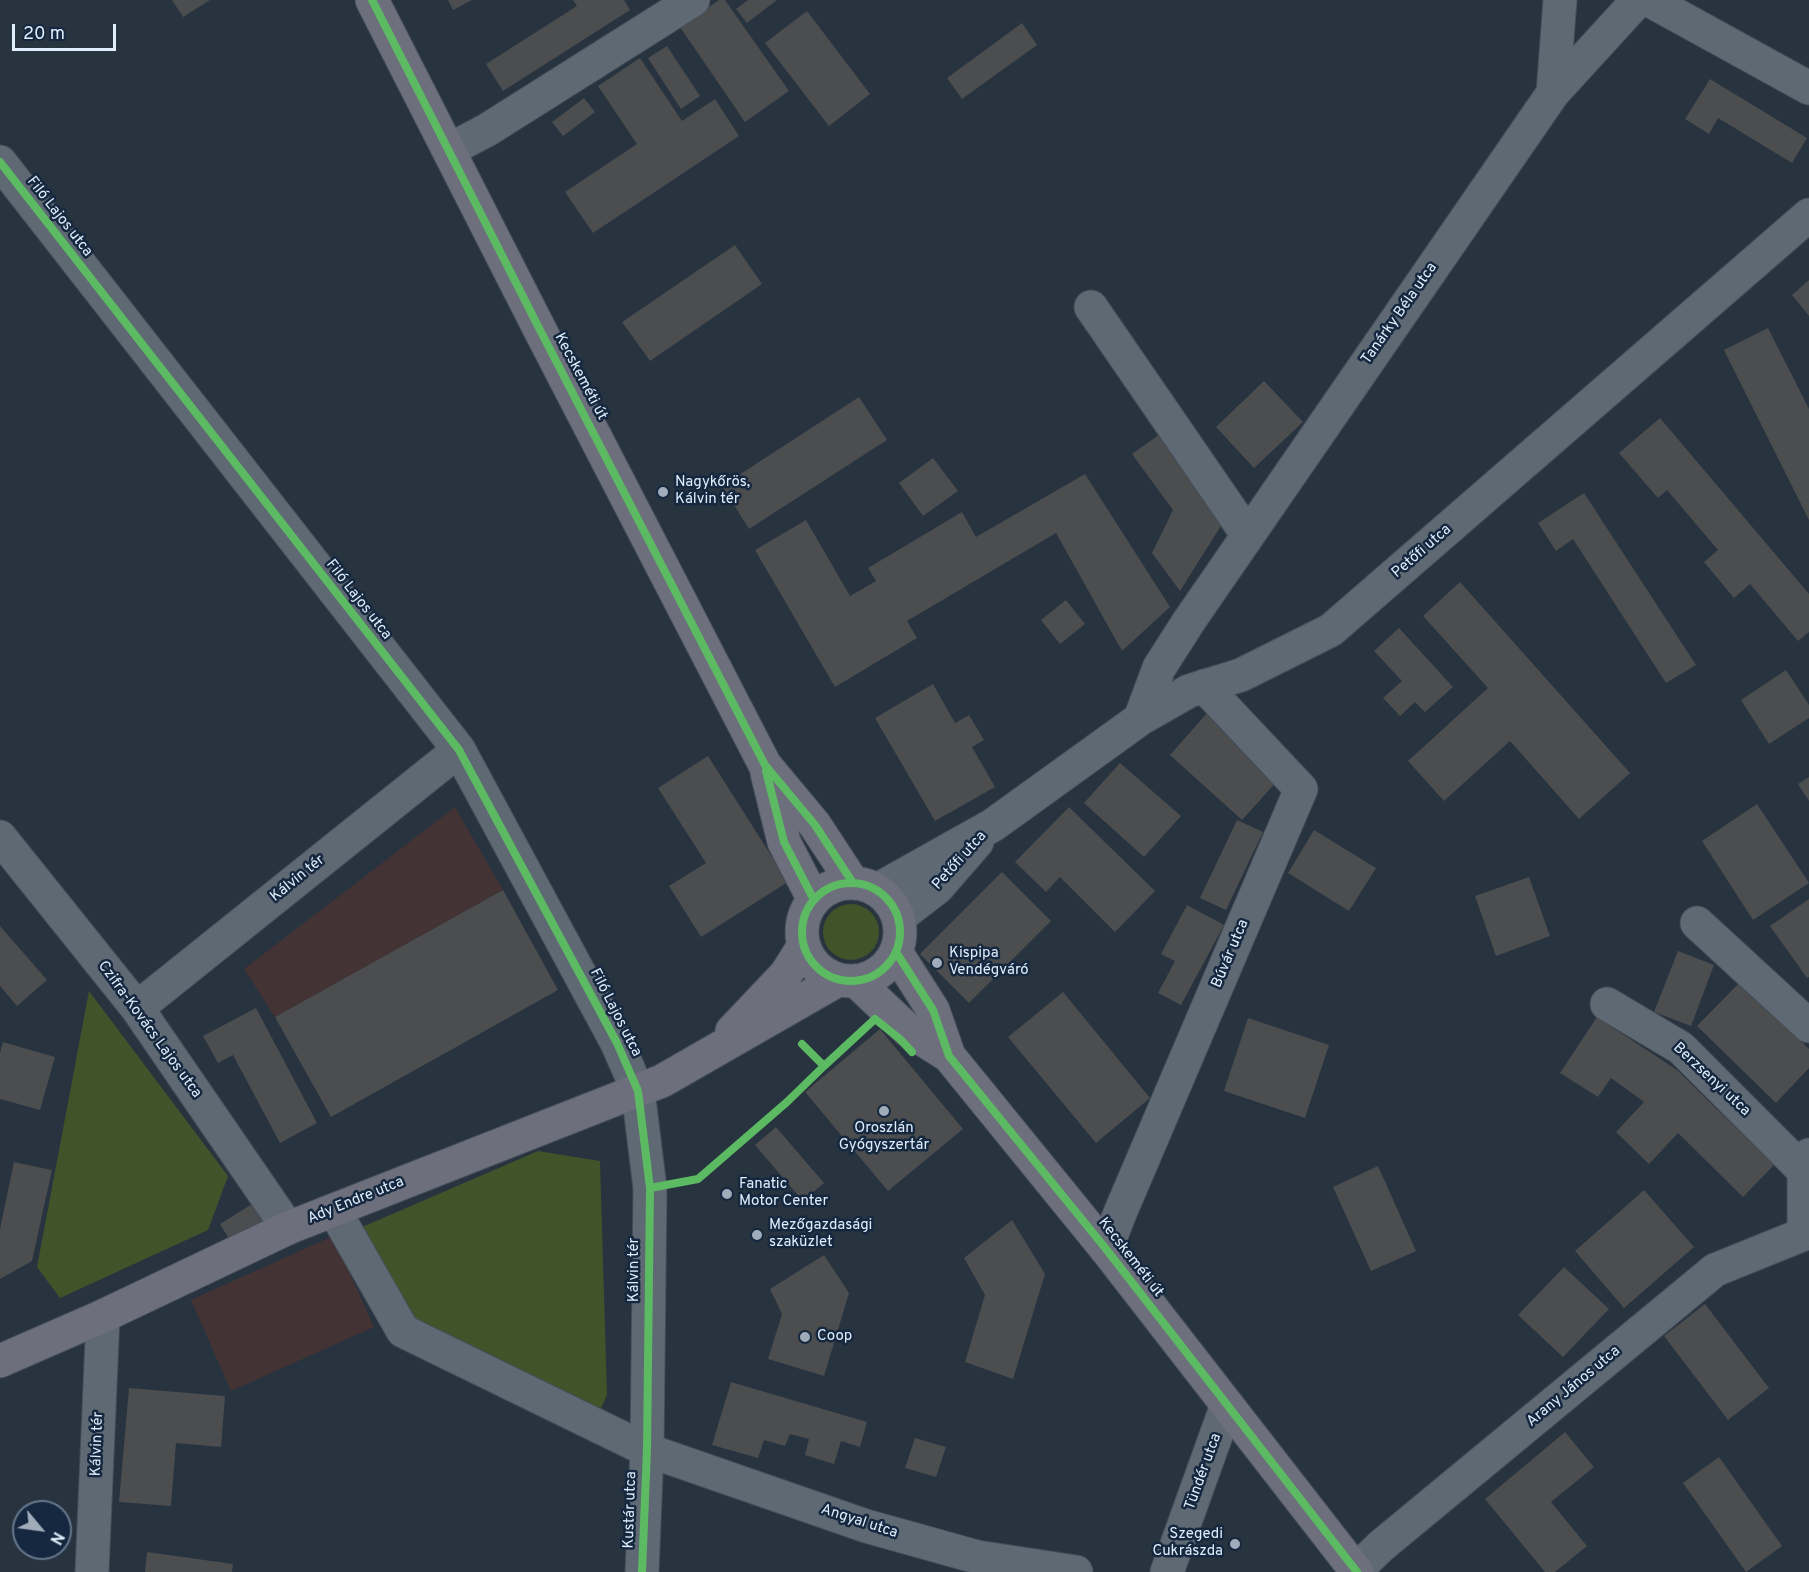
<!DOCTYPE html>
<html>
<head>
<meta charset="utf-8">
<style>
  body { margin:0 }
  #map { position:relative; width:1809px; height:1572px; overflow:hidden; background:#283340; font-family:Overpass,sans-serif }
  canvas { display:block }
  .north { position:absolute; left:12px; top:1500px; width:60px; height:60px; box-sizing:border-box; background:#15283f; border:2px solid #66778b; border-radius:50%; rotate:119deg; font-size:16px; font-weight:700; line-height:24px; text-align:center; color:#e0edfc }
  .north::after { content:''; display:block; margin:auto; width:21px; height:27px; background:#a0acba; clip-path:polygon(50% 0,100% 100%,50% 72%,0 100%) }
  .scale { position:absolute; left:12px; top:24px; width:104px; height:27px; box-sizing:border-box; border:3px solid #e0edfc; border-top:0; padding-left:8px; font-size:18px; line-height:21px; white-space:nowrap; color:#e0edfc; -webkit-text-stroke:4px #15283f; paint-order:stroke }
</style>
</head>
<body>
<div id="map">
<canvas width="1809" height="1572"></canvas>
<div class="north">N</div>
<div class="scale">20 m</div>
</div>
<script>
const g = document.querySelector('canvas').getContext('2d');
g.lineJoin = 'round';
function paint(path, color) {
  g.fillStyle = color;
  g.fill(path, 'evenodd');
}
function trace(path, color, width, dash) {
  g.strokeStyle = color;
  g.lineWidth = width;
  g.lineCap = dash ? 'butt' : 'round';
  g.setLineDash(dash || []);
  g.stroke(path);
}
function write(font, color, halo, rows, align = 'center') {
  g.font = font + ' Overpass,sans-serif';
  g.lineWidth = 5;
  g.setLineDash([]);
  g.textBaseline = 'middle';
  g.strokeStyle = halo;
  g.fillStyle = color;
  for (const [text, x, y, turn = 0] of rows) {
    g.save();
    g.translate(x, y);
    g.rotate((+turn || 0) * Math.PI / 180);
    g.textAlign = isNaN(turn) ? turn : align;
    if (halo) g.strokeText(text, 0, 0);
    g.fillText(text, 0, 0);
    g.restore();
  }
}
const commercial = new Path2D(`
  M455 807 503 890 275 1017 244 969Z
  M333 1236 374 1327 231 1391 191 1300Z`);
const green = new Path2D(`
  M823 932a28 28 0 1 1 56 0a28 28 0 1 1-56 0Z
  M89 991 228 1176 208 1230 60 1298 37 1267Z
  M538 1151 600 1161 607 1395 601 1408 589 1414 422 1333 360 1228Z`);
const building = new Path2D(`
  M172 0H210L183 17Z
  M448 0H472L453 10Z
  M573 0H624L630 10 503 91 486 64 577 6Z
  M719 0H725L789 91 745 122 680 27Z
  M748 0H777L747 23 736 9Z
  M807 11 870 94 829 126 765 43Z
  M1022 23 1037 45 962 99 947 78Z
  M667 46 700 96 681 109 648 58Z
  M640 58 682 121 715 99 739 136 593 233 565 192 637 144 598 86Z
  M1710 79 1807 138 1792 163 1718 118 1709 134 1685 119Z
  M584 98 595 112 563 136 552 122Z
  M735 245 762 284 650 361 622 322Z
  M1809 280V316L1792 295Z
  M1768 328 1809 409V520L1724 350Z
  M1264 381 1303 422 1254 468 1216 427Z
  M859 397 887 440 749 529 722 486Z
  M1660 418 1809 594V632L1798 641 1750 584 1734 598 1704 562 1718 550 1667 490 1658 498 1619 453Z
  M1160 434 1224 521 1180 591 1152 553 1173 510 1132 454Z
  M933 458 958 491 923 516 899 483Z
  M1085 474 1170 607 1122 651 1056 533 907 621 917 638 835 687 755 550 806 520 850 596 876 581 868 568 962 512 976 537Z
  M1584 493 1696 665 1666 683 1573 539 1556 551 1538 523Z
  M1460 582 1630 773 1579 819 1510 741 1444 801 1408 761 1488 688 1423 616Z
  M1066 600 1085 624 1060 644 1041 620Z
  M1399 628 1453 687 1425 712 1415 702 1400 716 1383 698 1402 681 1374 651Z
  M1786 670 1809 705V718L1769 744 1741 700Z
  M933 684 955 723 969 715 984 740 972 747 995 787 935 821 875 718Z
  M1208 712 1280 778 1242 820 1170 755Z
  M708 756 788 882 701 937 669 886 706 863 658 788Z
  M1120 763 1181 816 1144 857 1084 803Z
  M1809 777V801L1798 784Z
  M1757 804 1809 883 1753 920 1702 841Z
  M1069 807 1155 891 1115 932 1060 877 1046 892 1015 862Z
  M1237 820 1263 832 1226 910 1200 898Z
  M1314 830 1376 868 1349 911 1288 873Z
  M1002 872 1051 921 969 1003 920 954Z
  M1529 877 1550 936 1496 956 1475 896Z
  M503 890 558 990 331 1117 275 1017Z
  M1809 899V977L1807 978 1770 926Z
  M1187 905 1224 925 1181 1005 1158 993 1175 961 1161 954Z
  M0 926 47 980 17 1006 0 986Z
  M1678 951 1714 965 1691 1026 1654 1012Z
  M1740 982 1809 1049V1068L1776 1103 1697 1026Z
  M1063 992 1150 1098 1096 1143 1008 1037Z
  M256 1008 317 1123 280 1143 233 1055 218 1063 203 1036Z
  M1597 1017 1677 1070 1774 1165 1743 1197 1678 1133 1649 1164 1616 1132 1644 1102 1611 1078 1598 1097 1560 1073Z
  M1248 1018 1329 1045 1305 1118 1224 1091Z
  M880 1029 963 1129 888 1191 805 1092Z
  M3 1042 55 1057 40 1110 0 1099V1053Z
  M776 1127 824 1183 803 1201 755 1145Z
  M14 1162 52 1170 32 1261 0 1279V1229Z
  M1378 1166 1416 1251 1371 1271 1333 1187Z
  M1644 1190 1694 1247 1624 1308 1575 1251Z
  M257 1201 270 1222 232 1244 220 1224Z
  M1012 1220 1045 1274 1013 1379 965 1362 985 1295 964 1258Z
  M824 1255 849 1293 824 1376 768 1359 782 1314 770 1289Z
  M1564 1267 1609 1309 1563 1357 1518 1315Z
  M1705 1304 1769 1388 1728 1420 1664 1336Z
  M731 1382 867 1422 860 1447 841 1441 834 1464 805 1455 809 1439 790 1434 785 1446 764 1440 758 1458 712 1445Z
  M129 1388 225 1396 221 1447 176 1443 171 1506 119 1502Z
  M1565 1432 1594 1467 1551 1502 1587 1546 1555 1572H1545L1485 1499Z
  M915 1438 946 1447 936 1477 905 1468Z
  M1719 1457 1782 1546 1746 1572 1683 1483Z
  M147 1552 233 1564 232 1572H145Z`);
const minor = new Path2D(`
  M1649 0 1809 88
  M1553 93 1560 0
  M449 150 487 130 693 0
  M0 162 459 750 617 1043 638 1091 650 1188 647 1450 642 1572
  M1091 307 1247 534
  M1140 719 1159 668 1189 621 1553 93 1638 0
  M0 837 137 1008 288 1228
  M877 890 993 825 1140 719 1189 691 1241 675 1331 630 1809 215
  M898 918 937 888 977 842
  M1697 923 1809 1026
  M1607 1004 1681 1048 1804 1171
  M137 1008 459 750
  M334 1210 403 1331 647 1450 866 1526 977 1557 1076 1572
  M1804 1232V1171L1809 1155
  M1106 1249 1120 1213 1301 789 1204 686
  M1356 1570 1381 1546 1715 1270 1809 1232
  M92 1572 103 1316
  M1167 1572 1227 1405`);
const major = new Path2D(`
  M372 0 540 330 765 765 815 825 853 883
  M767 773 784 842 814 900
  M802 932a49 49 0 1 1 98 0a49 49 0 1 1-98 0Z
  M896 952 933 1010 949 1056
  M857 982 909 1031 949 1056 1106 1249 1357 1572
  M732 1031 786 974 803 947
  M0 1361 103 1316 288 1228 662 1081 838 980`);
const cycleway = new Path2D(`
  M372 0 540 330 765 765 815 825 853 883
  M0 162 459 750 617 1043 638 1091 650 1188 647 1450 642 1572
  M766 771 784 842 814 900
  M802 932a49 49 0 1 1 98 0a49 49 0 1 1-98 0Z
  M896 952 933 1010 949 1056 1106 1249 1357 1572
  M802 1044 824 1066 875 1019 900 1039 912 1052
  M650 1188 698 1179 787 1102 824 1066`);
const markers = [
  [663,492,6,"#a0acba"],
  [937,963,6,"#a0acba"],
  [884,1111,6,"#a0acba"],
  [727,1194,6,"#a0acba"],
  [757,1235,6,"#a0acba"],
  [805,1337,6,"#a0acba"],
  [1235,1544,6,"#a0acba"]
];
const streetNames = [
  ["Filó Lajos utca",59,217,52],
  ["Tanárky Béla utca",1400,314,-55],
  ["Kecskeméti út",580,377,62],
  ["Petőfi utca",1422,552,-41],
  ["Filó Lajos utca",358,600,52],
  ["Petőfi utca",960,861,-48],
  ["Kálvin tér",298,879,-39],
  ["Búvár utca",1231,954,-67],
  ["Filó Lajos utca",615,1013,63],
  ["Czifra-Kovács Lajos utca",149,1030,54],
  ["Berzsenyi utca",1711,1080,43],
  ["Ady Endre utca",356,1201,-22],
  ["Kecskeméti út",1130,1258,52],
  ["Kálvin tér",635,1270,-90],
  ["Arany János utca",1574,1387,-40],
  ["Kálvin tér",98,1444,-88],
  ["Tündér utca",1204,1472,-70],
  ["Kustár utca",631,1510,-88],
  ["Angyal utca",859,1522,18]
];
const poiNames = [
  ["Nagykőrös,",675,483],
  ["Kálvin tér",675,500],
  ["Kispipa",949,954],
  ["Vendégváró",949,971],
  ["Oroszlán",884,1129,"center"],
  ["Gyógyszertár",884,1146,"center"],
  ["Fanatic",739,1185],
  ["Motor Center",739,1202],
  ["Mezőgazdasági",769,1226],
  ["szaküzlet",769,1243],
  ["Coop",817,1337],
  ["Szegedi",1223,1535,"right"],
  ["Cukrászda",1223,1552,"right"]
];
paint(commercial, '#433334');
paint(green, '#40542a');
paint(building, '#4b4d4f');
trace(minor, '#444e59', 35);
trace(major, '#444e59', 35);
trace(minor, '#5f6973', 33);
trace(major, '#6d6f7c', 33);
trace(cycleway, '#5cba63', 8);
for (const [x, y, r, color] of markers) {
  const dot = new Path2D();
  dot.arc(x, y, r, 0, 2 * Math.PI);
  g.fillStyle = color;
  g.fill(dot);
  trace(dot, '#15283f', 2);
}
write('15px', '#e0edfc', '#15283f', streetNames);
write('15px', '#e0edfc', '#15283f', poiNames, 'left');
</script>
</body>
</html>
